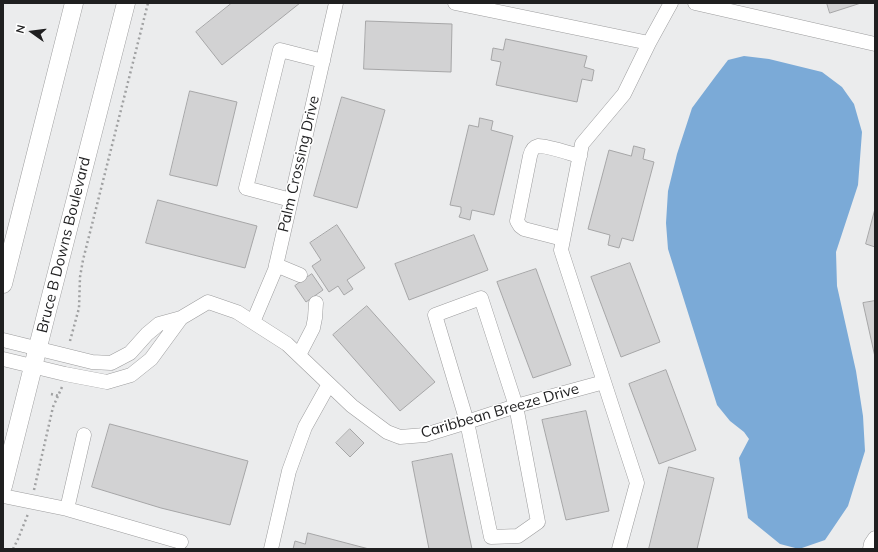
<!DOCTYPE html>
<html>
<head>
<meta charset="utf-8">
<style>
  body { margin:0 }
  #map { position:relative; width:878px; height:552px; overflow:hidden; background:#ebeced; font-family:Mulish,sans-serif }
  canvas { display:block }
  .frame { position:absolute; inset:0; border:4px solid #1f1f20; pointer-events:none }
  .north { position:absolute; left:12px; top:12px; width:40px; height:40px; -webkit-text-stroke:3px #fff; paint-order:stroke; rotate:284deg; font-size:11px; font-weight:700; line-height:16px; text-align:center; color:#1f1f20 }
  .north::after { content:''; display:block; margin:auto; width:14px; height:18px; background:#1f1f20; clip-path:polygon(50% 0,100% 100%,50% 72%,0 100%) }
</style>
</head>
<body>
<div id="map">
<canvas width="878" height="552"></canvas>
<div class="frame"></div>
<div class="north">N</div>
</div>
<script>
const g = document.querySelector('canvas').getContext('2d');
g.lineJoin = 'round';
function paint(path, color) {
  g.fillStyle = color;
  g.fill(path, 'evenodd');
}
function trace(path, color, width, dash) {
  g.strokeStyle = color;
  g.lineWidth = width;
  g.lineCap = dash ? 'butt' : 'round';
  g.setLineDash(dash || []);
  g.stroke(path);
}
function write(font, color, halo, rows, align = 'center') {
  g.font = font + ' Mulish,sans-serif';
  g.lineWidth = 3;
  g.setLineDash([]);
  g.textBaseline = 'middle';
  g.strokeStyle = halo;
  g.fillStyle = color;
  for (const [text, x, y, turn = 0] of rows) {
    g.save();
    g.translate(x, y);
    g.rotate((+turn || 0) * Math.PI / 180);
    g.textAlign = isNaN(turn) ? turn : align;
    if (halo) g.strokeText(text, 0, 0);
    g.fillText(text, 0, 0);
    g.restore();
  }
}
const water = new Path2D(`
  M744 56 769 59 822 72 842 87 854 104 862 132 858 185 836 252 837 286 856 371 863 416 865 451 848 506 825 540 799 549 780 544 748 518 739 458 749 439 744 432 730 421 717 405 668 249 666 223 668 191 677 154 692 108 715 77 728 60Z`);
const building = new Path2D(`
  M232 3H300L222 65 196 32Z
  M827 3H861L830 13Z
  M366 21 452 24 451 72 364 69Z
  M506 39 587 56 584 67 594 70 592 81 582 79 577 102 496 85 501 62 491 60 493 48 503 50Z
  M190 91 237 102 217 186 170 175Z
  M342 97 385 110 357 208 314 196Z
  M480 118 493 121 491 130 513 136 494 215 472 210 470 220 459 217 461 212V207L450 205 469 125 478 127Z
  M634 146 645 149 643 159 654 162 633 241 622 238 619 248 608 245 610 235 588 229 609 150 631 156Z
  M158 200 257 226 245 268 146 243Z
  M875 209V247L866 244Z
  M337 225 365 268 347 280 353 289 344 295 338 286 329 292 312 266 321 260 310 243Z
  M474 235 488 270 409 300 395 264Z
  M630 263 660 342 621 357 591 277Z
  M536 269 571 365 533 378 497 282Z
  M312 274 323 290 306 302 295 286Z
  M875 301V357L863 303Z
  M367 306 435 382 400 411 333 335Z
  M666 370 696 450 659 464 629 384Z
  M586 411 609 511 566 520 542 420Z
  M110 424 248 461 230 525 161 508 92 487Z
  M350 429 364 443 350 457 336 443Z
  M452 454 472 549H429L412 462Z
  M669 467 714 478 697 549H649Z
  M308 533 369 549H293L295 541 305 544Z`);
const path = new Path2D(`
  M70 341 79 308 80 277 83 260 148 3
  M51 394 59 396
  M34 490 53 407 62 387
  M13 549 18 539 28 514`);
const minor = new Path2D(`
  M455 3 649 43
  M695 3 875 44
  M291 200 246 188 280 50 323 61
  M563 239 524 229 520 226 517 221 530 156C531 152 533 147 538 146 544 145 572 154 580 156
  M276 265 300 275
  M481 298 516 406 538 522 518 536 491 537 467 422 435 315Z
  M253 322 275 270 336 3
  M3 340 92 362 111 363 130 353 147 334 159 324 181 318 208 302 237 312 287 344 352 406 387 432 400 437 425 435 467 422 516 406 604 382
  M299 355 313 328 315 318 316 303
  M3 359 65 374 107 382 131 375 151 359 181 318
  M3 496 67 509 181 542
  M67 509 84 435
  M271 549 289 471 305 427 329 384
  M619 549 637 483 561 250 582 144 624 94 649 43 671 3
  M870 549 871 544 875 538`);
const major = new Path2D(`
  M3 284 74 3
  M3 486 45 319 126 3`);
const streetNames = [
  ["Palm Crossing Drive",299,164,-77],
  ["Bruce B Downs Boulevard",64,245,-76],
  ["Caribbean Breeze Drive",500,411,-16]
];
paint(water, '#7baad7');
paint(building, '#d2d2d3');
trace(building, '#a6a6a7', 1);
trace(minor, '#9d9d9e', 15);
trace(major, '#9d9d9e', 19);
trace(path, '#a0a1a2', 2.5, [2, 3]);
trace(minor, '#fff', 14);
trace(major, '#fff', 18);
write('15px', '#1f1f20', '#fff', streetNames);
</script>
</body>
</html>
